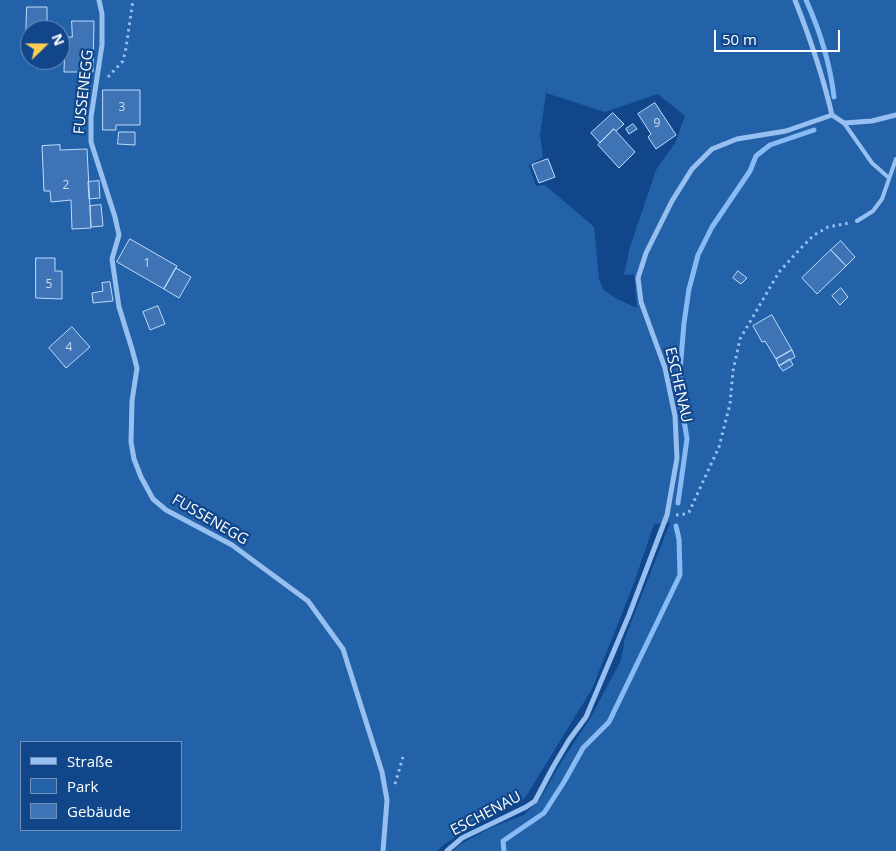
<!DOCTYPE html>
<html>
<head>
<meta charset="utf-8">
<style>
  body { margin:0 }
  #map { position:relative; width:896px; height:851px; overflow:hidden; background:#11478a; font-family:"Open Sans",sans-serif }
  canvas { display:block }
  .legend { position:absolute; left:20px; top:741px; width:162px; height:90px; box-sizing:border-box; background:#11478a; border:1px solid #7091b9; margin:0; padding:6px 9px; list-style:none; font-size:15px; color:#fff }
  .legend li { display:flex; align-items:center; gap:10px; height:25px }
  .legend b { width:25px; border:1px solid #7091b9 }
  .north { position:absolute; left:20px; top:20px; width:50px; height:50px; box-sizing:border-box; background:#11478a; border:1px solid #7091b9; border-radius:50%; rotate:68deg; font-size:14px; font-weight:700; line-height:20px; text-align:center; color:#fff }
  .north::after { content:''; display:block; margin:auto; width:18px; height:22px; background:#ffcd57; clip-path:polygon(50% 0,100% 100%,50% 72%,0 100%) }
  .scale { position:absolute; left:714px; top:30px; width:126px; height:22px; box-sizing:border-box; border:2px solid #fff; border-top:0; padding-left:6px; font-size:15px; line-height:18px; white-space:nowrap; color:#fff; -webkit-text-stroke:4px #11478a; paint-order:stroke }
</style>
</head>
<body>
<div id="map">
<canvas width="896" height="851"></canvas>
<ul class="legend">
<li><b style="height:6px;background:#97c0f1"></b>Straße</li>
<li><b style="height:14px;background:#2361a9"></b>Park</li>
<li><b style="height:14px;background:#3e74b6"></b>Gebäude</li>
</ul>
<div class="north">N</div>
<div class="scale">50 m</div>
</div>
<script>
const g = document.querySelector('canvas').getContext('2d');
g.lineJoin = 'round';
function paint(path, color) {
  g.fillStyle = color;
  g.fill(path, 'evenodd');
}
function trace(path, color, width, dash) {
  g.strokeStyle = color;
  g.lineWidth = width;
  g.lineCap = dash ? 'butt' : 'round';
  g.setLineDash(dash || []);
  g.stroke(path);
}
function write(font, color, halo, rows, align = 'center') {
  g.font = font + ' "Open Sans",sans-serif';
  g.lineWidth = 4.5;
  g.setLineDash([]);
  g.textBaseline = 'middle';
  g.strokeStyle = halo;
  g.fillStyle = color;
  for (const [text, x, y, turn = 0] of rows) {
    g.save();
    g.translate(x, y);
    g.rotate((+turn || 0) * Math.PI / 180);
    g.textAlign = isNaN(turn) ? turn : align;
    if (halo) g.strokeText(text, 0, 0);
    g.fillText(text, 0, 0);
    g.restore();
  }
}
const green = new Path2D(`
  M0 0H896V851H453L459 845 490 828 524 815 540 799 563 759 591 717 621 660 625 638 670 523 654 524 634 583 592 689 525 798 486 818 443 845 437 851H0ZM30 30H60V60H30ZM546 93 605 112 658 94 685 116 675 143 656 170 630 247 624 275 634 274 637 308 617 299 604 290 599 280 594 227 545 185 536 186 529 165 543 157 540 135ZM21 742H181V830H21Z`);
const stream = new Path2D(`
  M806 0C820 31 830 63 834 97
  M678 503 687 439 681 401 680 371 684 323 689 289 698 255 712 227 750 171 756 156 770 145 814 130
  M504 851 503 841 544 813 564 782 583 748 609 722 680 575 679 539 676 526`);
const building = new Path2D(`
  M27 7H47V30H30V39H26Z
  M72 21H94L93 72H64L65 37H72Z
  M103 90H140V125H116V130H103Z
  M655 103 676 135 656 149 648 137 651 134 638 114Z
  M613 113 624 124 616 131 614 129 600 143 591 133Z
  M633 124 637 129 629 134 626 129Z
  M614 129 635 152 619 168 598 145Z
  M119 132H135V145L118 144Z
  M60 145V150L87 149 91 228 72 229 71 200 51 202 50 191H44L42 146Z
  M548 159 555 177 539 183 532 165Z
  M99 181 100 198 89 199 88 182Z
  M101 205 103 226 91 227 90 206Z
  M130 239 177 266 164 289 117 262Z
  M841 241 855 257 846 266 831 250Z
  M831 250 846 266 817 294 802 278Z
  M36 258H55V271H62V299L36 298Z
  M176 268 191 277 179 298 164 289Z
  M738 271 747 278 741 284 733 278Z
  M110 282 113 301 93 303 92 293 103 291 102 283Z
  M841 288 848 297 840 305 832 296Z
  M158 306 165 324 150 330 143 312Z
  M772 315 792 350 776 359 765 341 762 342 753 326Z
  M72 327 90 347 66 368 49 348Z
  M792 350 795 357 779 366 776 359Z
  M790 359 793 365 783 371 779 366Z`);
const path = new Path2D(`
  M108 77 123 61 126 48 133 0
  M676 515 685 514 689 512 719 447 730 404 733 371 740 339 779 272 800 249 814 235 828 227 849 223
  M395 784 403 757`);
const lane = new Path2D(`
  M844 123 872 163 889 178
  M857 221 873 211 882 199 896 159`);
const street = new Path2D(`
  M99 0 102 14V45L91 117V142L115 217 119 235 112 259 119 307 132 349 137 368 132 401 131 442 134 459 141 477 153 499 166 510 232 545 308 601 343 649 382 772 387 800 383 851
  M795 0C810 38 823 76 832 115
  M832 115 844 123 872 121 896 115
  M447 851 462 838 526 807 535 801 553 767 569 740 586 717 629 615 667 515 677 458 675 416 665 368 641 302 638 278 646 253 672 201 692 169 712 149 737 139 786 131 832 115`);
const numberNames = [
  ["3",122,108],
  ["9",657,124],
  ["2",66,186],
  ["1",147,264],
  ["5",49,285],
  ["4",69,348]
];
const streetNames = [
  ["FUSSENEGG",84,92,-84],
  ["ESCHENAU",678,385,77],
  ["FUSSENEGG",210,520,30],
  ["ESCHENAU",486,814,-28]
];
paint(green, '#2361a9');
trace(stream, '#88bbf5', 5);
paint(building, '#3e74b6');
trace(building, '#bedbfc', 1);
trace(path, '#97c0f1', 3, [2.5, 4]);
trace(lane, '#97c0f1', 4);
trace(street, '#97c0f1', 5);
write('12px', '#cfdced', null, numberNames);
write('15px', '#fff', '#11478a', streetNames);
</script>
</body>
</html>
